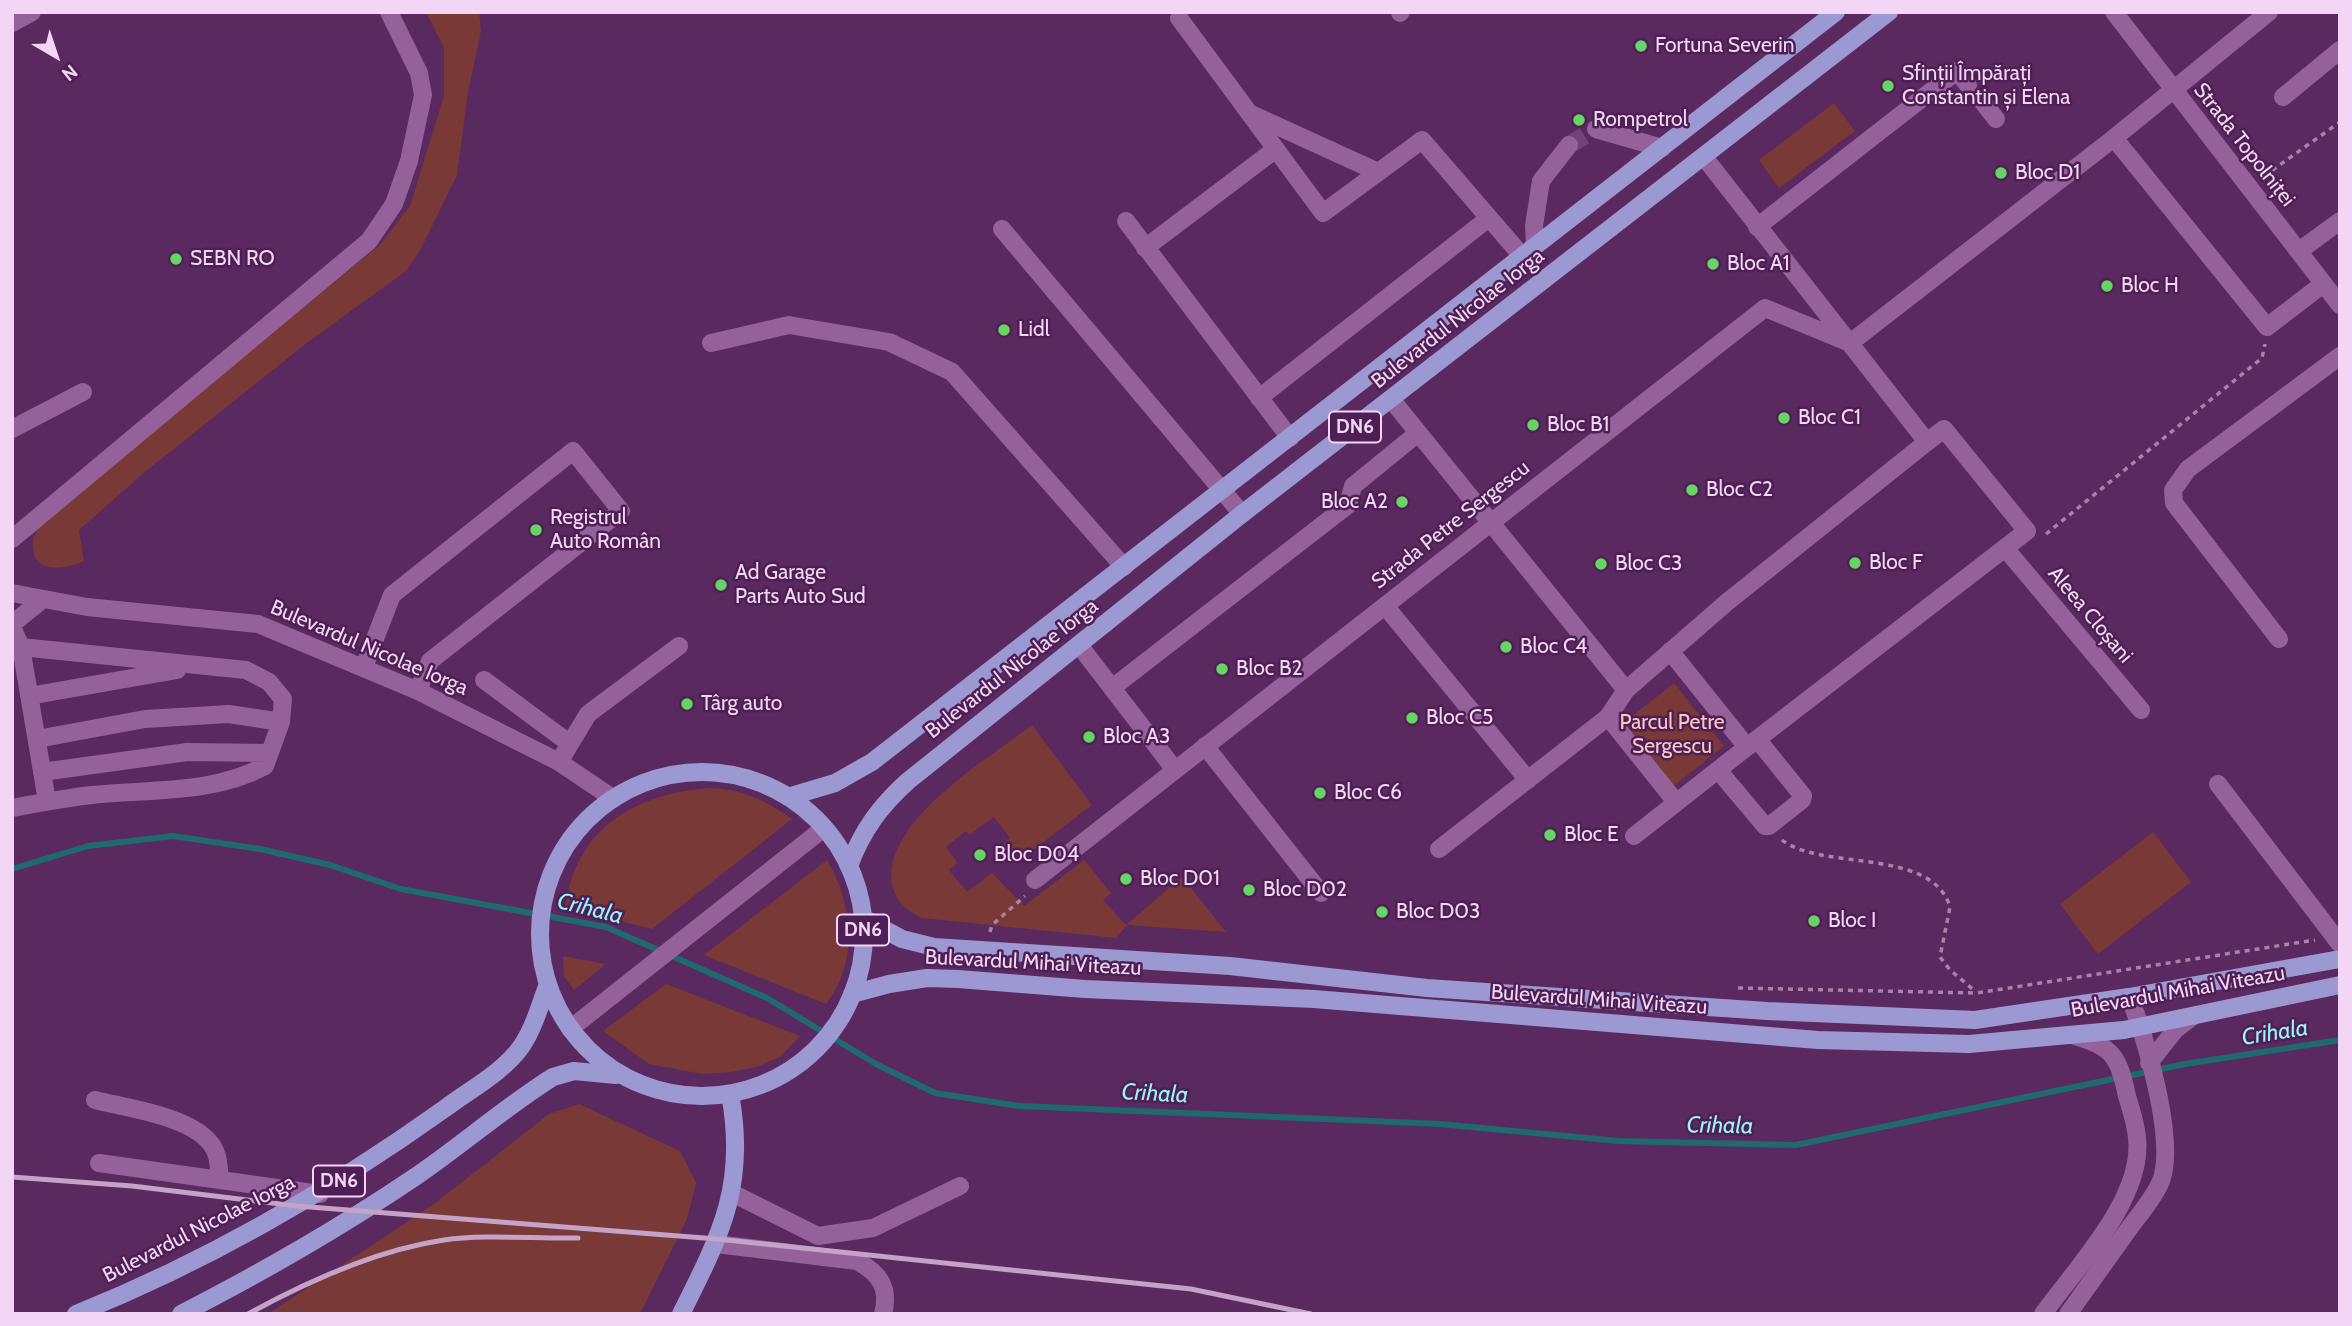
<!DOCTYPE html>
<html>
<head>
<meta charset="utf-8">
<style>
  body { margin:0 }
  #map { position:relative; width:2352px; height:1326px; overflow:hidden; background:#5a295f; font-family:Cabin,sans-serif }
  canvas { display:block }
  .frame { position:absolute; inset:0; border:14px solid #f3d6f6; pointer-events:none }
  .north { position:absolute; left:21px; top:21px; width:70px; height:70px; -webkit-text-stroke:5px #4e1f54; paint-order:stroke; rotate:141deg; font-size:19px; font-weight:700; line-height:28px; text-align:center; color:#f3d6f6 }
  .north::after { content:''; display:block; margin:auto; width:24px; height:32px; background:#f3d6f6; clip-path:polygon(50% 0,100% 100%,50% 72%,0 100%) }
</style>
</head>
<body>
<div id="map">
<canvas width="2352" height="1326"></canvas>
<div class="frame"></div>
<div class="north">N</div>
</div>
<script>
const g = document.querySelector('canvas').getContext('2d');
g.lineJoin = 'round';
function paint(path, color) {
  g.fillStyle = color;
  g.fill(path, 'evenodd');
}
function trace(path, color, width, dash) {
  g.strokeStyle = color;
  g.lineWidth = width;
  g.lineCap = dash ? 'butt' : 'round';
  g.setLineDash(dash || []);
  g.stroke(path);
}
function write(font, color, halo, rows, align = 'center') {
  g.font = font + ' Cabin,sans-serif';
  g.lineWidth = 5;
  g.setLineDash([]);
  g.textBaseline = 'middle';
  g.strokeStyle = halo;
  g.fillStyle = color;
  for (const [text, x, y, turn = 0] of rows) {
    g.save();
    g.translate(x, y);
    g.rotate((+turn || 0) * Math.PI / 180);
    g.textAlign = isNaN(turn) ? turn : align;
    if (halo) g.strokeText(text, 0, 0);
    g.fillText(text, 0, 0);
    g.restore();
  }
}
const green = new Path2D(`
  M426 12H479L481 31 468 92 457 175 420 251 406 271 308 342 146 471 79 530 84 561C64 570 30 575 33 541 34 535 40 526 43 520L380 245 410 206 444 96V48Z
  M1834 103 1855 131 1779 188 1759 160Z
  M1674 683 1724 746 1671 788 1621 725Z
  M1032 725 1092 805 1015 864 1001 846 1010 838 994 817 969 835 966 831 946 847 958 863 949 870 967 892 992 873 1024 906 1084 860 1111 893 1103 900 1126 925 1182 877 1226 932 1127 925 1116 938 922 918C907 912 894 899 892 883 883 821 988 759 1032 725Z
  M712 788C745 790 766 801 792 819L652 929 566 908C574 828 638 792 712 788Z
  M2153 832 2191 882 2098 954 2060 904Z
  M827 860C853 903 859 963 826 1004L704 955Z
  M563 956 606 964 574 990 564 976Z
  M666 984 800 1036 780 1057 756 1067 731 1072 702 1074 649 1064 603 1031Z
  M579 1104 680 1151 696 1183 687 1219 640 1314H268L434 1204 549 1114Z`);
const stream = new Path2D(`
  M12 869 88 846 173 836 260 849 330 865 401 889 606 927 767 998 876 1064 935 1093 1019 1106 1440 1124 1618 1141 1796 1145 2185 1064 2340 1040`);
const minorTunnel = new Path2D(`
  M1569 145 1596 129`);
const path = new Path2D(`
  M2264 176 2340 122
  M2046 534 2262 358 2265 344
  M1782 840C1821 871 1932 847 1950 907L1940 957 1950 970 1975 991
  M990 932 992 925 1025 896
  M1738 988 1977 993 2315 940`);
const minor = new Path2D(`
  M2114 12 2340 305
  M1400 13 1401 12
  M1179 18 1323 213 1422 140 1522 256
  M12 23 32 12
  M2283 97 2340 50
  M1982 101 1996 119
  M1251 114 1378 172
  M1596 129 1662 148
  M2114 138 2267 327 2323 284
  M1126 221 1290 438
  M1757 227 1957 71 1968 85
  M1002 229 1242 514
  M1535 246 1534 226 1541 181 1569 145
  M1145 248 1276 149
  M2299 251 2340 221
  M711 343 789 325 889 342 952 372 1124 567
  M1259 398 1489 218
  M1391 399 1626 690 1726 603 1927 442 1704 157
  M12 429 83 392
  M12 539 369 241 394 204 409 161 423 95 419 73 389 12
  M2005 548 2141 710
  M12 593 87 607 258 624 418 691 559 762 614 799
  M1386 607 1528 780
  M12 624 42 600
  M12 627 21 647 47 801
  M2279 639 2174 503 2173 490 2188 469 2340 356
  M1079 645 1175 770
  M1670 651 1747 747 2027 531 1944 429 1927 442
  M364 667 392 595 573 451 621 511 430 661 418 691
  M484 680 569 743
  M1112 688 1348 505 1353 486 1418 433
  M29 696 177 670
  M1608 717 1676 802
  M37 739 145 719 229 714 281 722
  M1205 746 1321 893
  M559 762 588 714 679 646
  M1718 770 1765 826H1769L1802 800 1803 796 1757 739
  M42 772 187 752 270 753
  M2218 784 2340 944
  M12 808C39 803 65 798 92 795 150 789 213 794 265 766L281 722 283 699 269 682 246 670 21 647
  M1634 836 1747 747
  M1439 849 1608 717 1626 690
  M1035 880 1765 308 1850 343 2114 138 2269 12
  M570 1029 824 828
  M2149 1063 2176 1029 2192 1017
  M95 1100C129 1109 203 1117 216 1153 219 1161 219 1172 220 1180
  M99 1163 320 1194
  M732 1193 818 1236 873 1228 960 1186
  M716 1244 857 1261C879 1273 890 1287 883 1314
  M2043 1314C2076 1268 2144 1198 2137 1138 2136 1124 2131 1110 2127 1096 2118 1055 2113 1047 2072 1035
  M2068 1314C2088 1286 2108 1258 2128 1230 2139 1215 2154 1198 2161 1181 2176 1142 2146 1035 2129 997`);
const major = new Path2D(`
  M540 934a162 162 0 1 1 324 0a162 162 0 1 1-324 0Z
  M788 797 835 783 872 762 1836 12
  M849 866C862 831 880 806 908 781L1242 514 1889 12
  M863 918 902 939 934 947 1230 966 1427 988 1767 1011 1975 1020 2129 997 2340 959
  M852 994 889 984 927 978 958 979 1085 989 1314 999 1818 1040 1969 1044 2124 1030 2340 985
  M76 1314C208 1261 331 1190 447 1107 471 1089 503 1072 521 1047 534 1028 540 1005 548 984
  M181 1314C261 1273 341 1227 415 1177 462 1145 505 1107 553 1077L574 1071 616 1075
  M681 1314C721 1234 747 1185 730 1094`);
const rail = new Path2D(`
  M12 1177 132 1186 297 1206 717 1239 1191 1289 1311 1314
  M248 1314C308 1281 376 1250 444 1240 484 1234 537 1239 578 1238`);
const markers = [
  [1641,46,7,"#67d466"],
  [1888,86,7,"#67d466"],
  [1579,120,7,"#67d466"],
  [2001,173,7,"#67d466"],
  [176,259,7,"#67d466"],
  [1713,264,7,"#67d466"],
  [2107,286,7,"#67d466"],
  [1004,330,7,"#67d466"],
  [1784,418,7,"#67d466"],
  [1533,425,7,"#67d466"],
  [1692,490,7,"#67d466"],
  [1402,502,7,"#67d466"],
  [536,530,7,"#67d466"],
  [1855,563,7,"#67d466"],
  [1601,564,7,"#67d466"],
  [721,585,7,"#67d466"],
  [1506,647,7,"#67d466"],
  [1222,669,7,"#67d466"],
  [687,704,7,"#67d466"],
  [1412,718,7,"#67d466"],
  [1089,737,7,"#67d466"],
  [1320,793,7,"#67d466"],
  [1550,835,7,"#67d466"],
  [980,855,7,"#67d466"],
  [1126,879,7,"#67d466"],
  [1249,890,7,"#67d466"],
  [1382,912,7,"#67d466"],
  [1814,921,7,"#67d466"]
];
const shields = [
  [1355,427,52],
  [863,930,52],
  [339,1181,52]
];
const shieldNames = [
  ["DN6",1355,427],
  ["DN6",863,930],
  ["DN6",339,1181]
];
const poiNames = [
  ["Fortuna Severin",1655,46],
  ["Sfinții Împărați",1902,74],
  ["Constantin și Elena",1902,98],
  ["Rompetrol",1593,120],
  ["Bloc D1",2015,173],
  ["SEBN RO",190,259],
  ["Bloc A1",1727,264],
  ["Bloc H",2121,286],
  ["Lidl",1018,330],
  ["Bloc C1",1798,418],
  ["Bloc B1",1547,425],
  ["Bloc C2",1706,490],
  ["Bloc A2",1388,502,"right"],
  ["Registrul",550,518],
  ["Auto Român",550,542],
  ["Bloc F",1869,563],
  ["Bloc C3",1615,564],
  ["Ad Garage",735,573],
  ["Parts Auto Sud",735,597],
  ["Bloc C4",1520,647],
  ["Bloc B2",1236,669],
  ["Târg auto",701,704],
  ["Bloc C5",1426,718],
  ["Bloc A3",1103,737],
  ["Bloc C6",1334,793],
  ["Bloc E",1564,835],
  ["Bloc D04",994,855],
  ["Bloc D01",1140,879],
  ["Bloc D02",1263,890],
  ["Bloc D03",1396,912],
  ["Bloc I",1828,921]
];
const streetNames = [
  ["Strada Topolniței",2244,145,52],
  ["Bulevardul Nicolae Iorga",1458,319,-38],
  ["Strada Petre Sergescu",1451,525,-38],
  ["Aleea Cloșani",2090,615,50],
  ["Bulevardul Nicolae Iorga",369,648,23],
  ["Bulevardul Nicolae Iorga",1012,669,-38],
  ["Bulevardul Mihai Viteazu",1033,963,3],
  ["Bulevardul Mihai Viteazu",2178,992,-10],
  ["Bulevardul Mihai Viteazu",1599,1000,4],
  ["Bulevardul Nicolae Iorga",199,1229,-27]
];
const parkNames = [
  ["Parcul Petre",1672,723],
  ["Sergescu",1672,747]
];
const waterNames = [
  ["Crihala",590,909,14],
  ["Crihala",2275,1033,-9],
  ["Crihala",1155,1094,3],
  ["Crihala",1720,1126,1]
];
paint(green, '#793937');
trace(stream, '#1f6a71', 6);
trace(minorTunnel, '#714376', 18, [18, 9]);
trace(path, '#a882ac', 3.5, [5, 5]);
trace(minor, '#95619a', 18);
trace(major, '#9c98d1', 18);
trace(rail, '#c5a2c8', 5);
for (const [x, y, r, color] of markers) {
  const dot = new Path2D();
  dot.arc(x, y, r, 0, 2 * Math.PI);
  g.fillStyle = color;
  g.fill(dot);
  trace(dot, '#4e1f54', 2.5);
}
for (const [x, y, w] of shields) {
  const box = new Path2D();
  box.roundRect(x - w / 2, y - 15.5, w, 31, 5);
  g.fillStyle = '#4e1f54';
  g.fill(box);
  trace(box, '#f3d6f6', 2);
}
write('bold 19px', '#f3d6f6', null, shieldNames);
write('21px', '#f3d6f6', '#4e1f54', poiNames, 'left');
write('21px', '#f3d6f6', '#4e1f54', streetNames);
write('21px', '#fbc7c3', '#4e1f54', parkNames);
write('italic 23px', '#98f5fe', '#4e1f54', waterNames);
</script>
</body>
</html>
